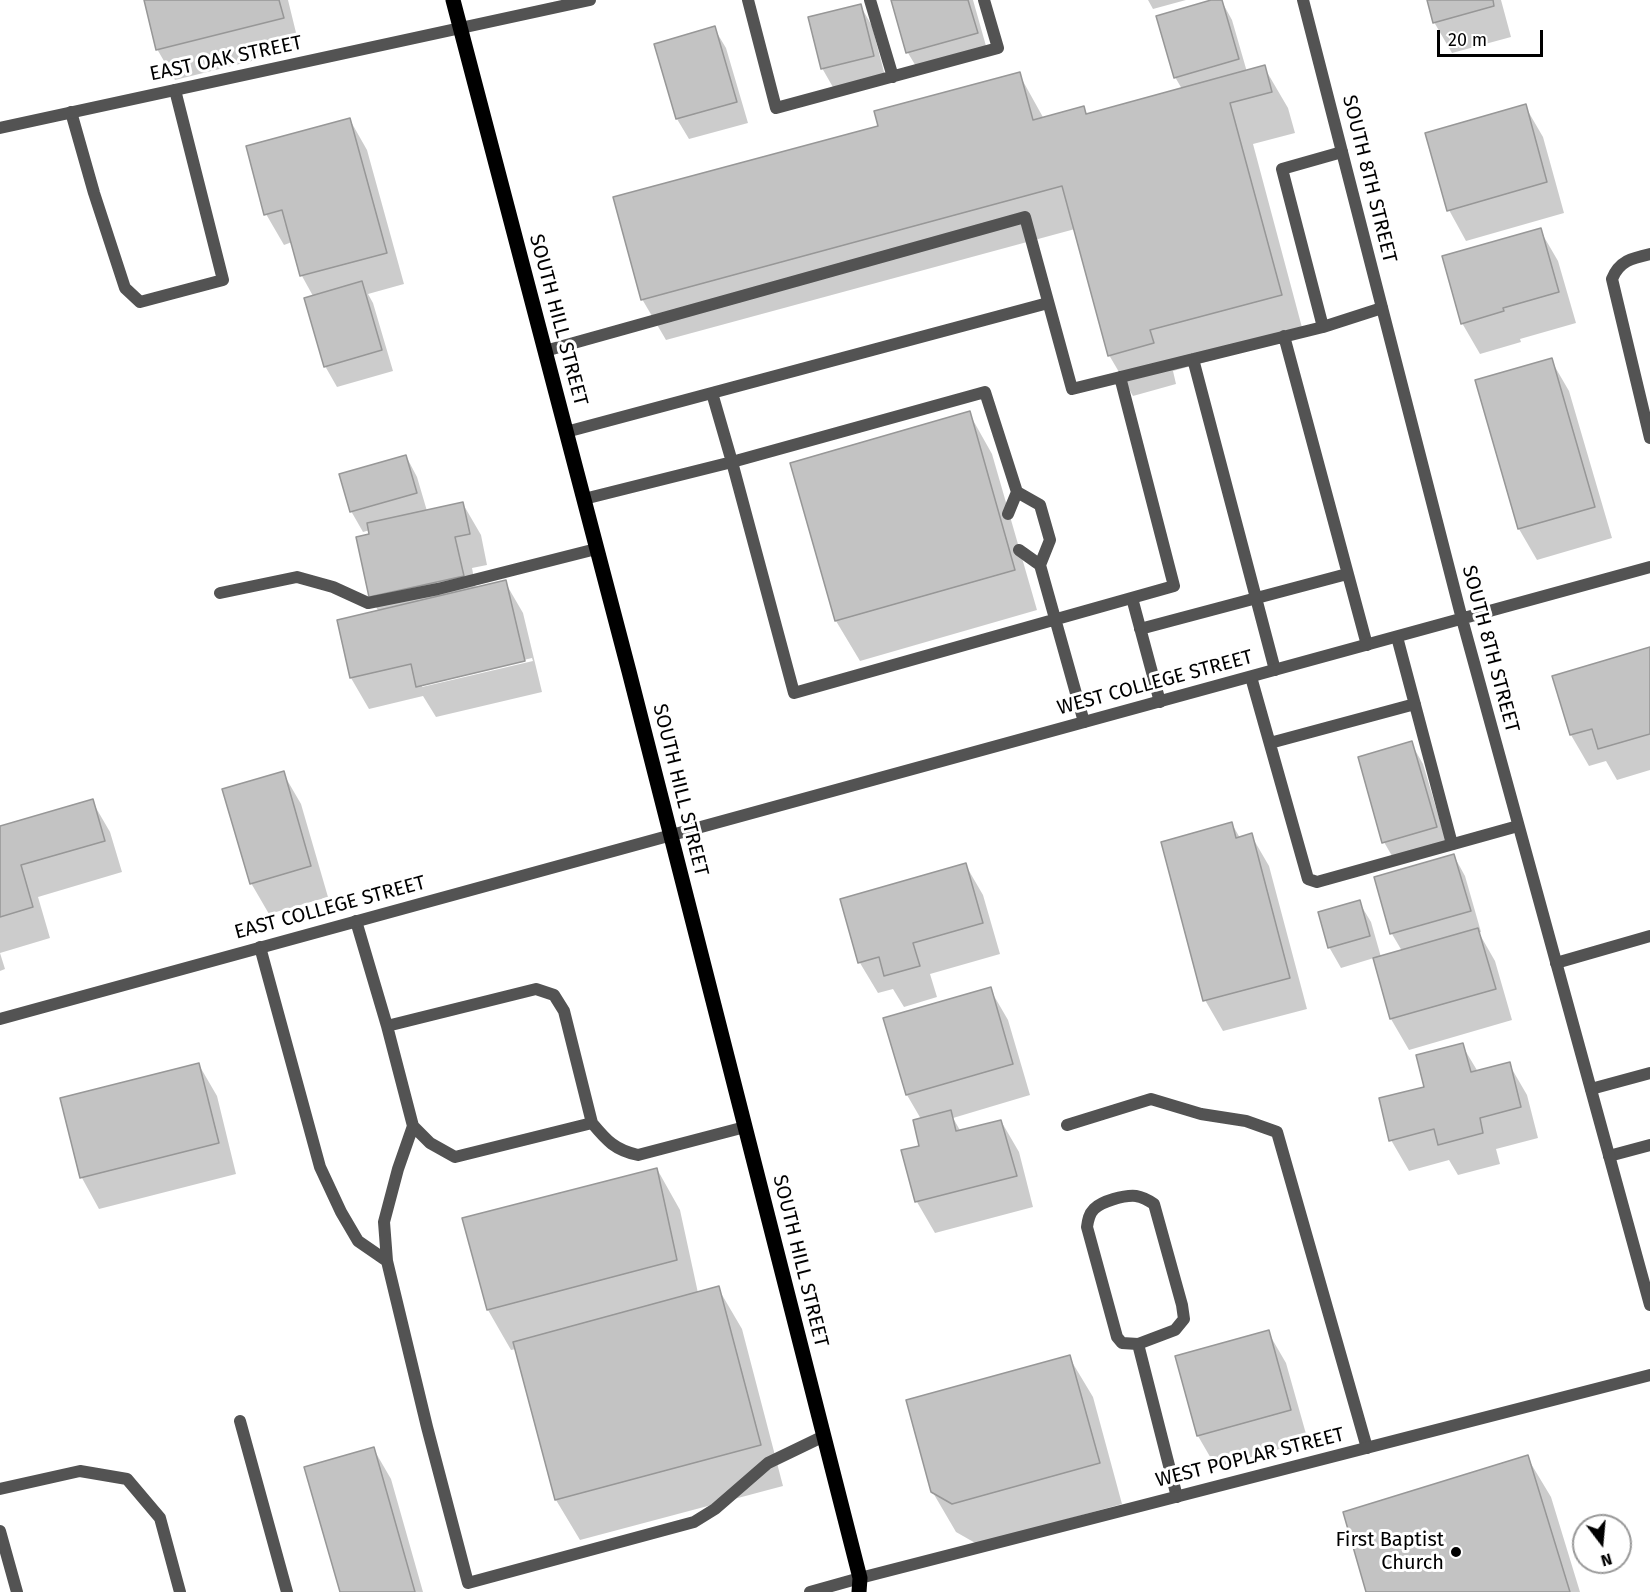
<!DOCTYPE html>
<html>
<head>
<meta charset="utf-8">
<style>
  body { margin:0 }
  #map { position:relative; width:1650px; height:1592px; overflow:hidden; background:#fff; font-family:"Fira Sans",sans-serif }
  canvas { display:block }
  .north { position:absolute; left:1572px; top:1514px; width:60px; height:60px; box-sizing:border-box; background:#fff; border:2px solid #999; border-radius:50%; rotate:164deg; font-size:16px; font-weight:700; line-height:24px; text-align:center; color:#000 }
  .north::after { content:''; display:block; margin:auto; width:21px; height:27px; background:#000; clip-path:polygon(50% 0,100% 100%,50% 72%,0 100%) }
  .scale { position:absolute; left:1437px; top:30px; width:106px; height:27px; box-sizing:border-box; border:3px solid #000; border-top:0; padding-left:8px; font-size:18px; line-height:21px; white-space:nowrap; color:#000; -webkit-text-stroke:4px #fff; paint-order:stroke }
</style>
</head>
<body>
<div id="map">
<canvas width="1650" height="1592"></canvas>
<div class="north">N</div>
<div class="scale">20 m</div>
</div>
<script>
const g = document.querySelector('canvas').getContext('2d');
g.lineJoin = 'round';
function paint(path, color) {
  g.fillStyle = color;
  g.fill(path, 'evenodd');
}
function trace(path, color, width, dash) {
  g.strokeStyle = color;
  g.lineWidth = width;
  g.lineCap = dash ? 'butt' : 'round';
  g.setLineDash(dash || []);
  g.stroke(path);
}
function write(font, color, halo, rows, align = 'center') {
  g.font = font + ' "Fira Sans",sans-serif';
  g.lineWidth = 6;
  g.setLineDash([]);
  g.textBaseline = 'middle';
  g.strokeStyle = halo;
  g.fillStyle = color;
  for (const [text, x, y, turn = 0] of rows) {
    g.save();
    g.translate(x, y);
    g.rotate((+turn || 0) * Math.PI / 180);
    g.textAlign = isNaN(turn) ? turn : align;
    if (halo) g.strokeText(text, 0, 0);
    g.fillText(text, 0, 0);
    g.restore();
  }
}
const shadow = new Path2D(`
  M146 0H288L300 49 175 80 157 49Z
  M893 0H973L988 53 920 73 908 53Z
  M1148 0H1186L1153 9Z
  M1216 0H1221L1232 20 1247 72 1264 67 1288 108 1295 133 1253 144 1304 335 1173 371 1176 384 1133 396 1109 355 1075 229 666 340 642 299 880 127 1019 74 1044 119 1083 108 1088 115 1182 89 1175 77Z
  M1428 0H1501L1511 37 1452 53 1434 22Z
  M860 5 872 26 885 76 834 89 822 68Z
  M714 28 726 48 748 123 689 139 677 119Z
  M1525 106 1543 137 1564 213 1466 241 1449 210Z
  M350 120 367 150 404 284 368 294 373 303 393 371 337 387 325 366 313 296 302 276 292 242 284 245 266 214Z
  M1540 230 1558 261 1576 323 1520 339 1521 342 1480 354 1462 323Z
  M1551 360 1569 391 1612 538 1537 560 1519 529 1477 381Z
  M969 413 992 454 1037 610 860 661 836 621Z
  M406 456 417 477 427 511 463 504 481 535 487 565 472 568 476 589 505 582 523 613 542 692 436 717 423 696 369 709 351 678 379 612 370 597V530L363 532 351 511ZM532 658 533 661 422 687V684Z
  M1650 648V770L1617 780 1606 761 1589 766 1571 735Z
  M1411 743 1423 764 1448 848 1396 863 1384 842Z
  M283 773 301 804 328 897 269 914 251 883Z
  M92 801 110 832 122 872 38 897 50 938 0 953 5 969 0 971V828Z
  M1232 824 1240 838 1251 835 1269 866 1307 1009 1223 1031 1205 1000Z
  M1454 856 1465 876 1481 932 1479 933 1495 961 1512 1020 1409 1050 1391 1019 1374 958 1341 968 1329 947 1359 902 1371 922 1381 957 1402 951 1392 934 1376 878Z
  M965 864 983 895 1000 954 930 974 937 997 904 1007 893 989 878 993 860 963 842 900Z
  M990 989 1008 1020 1030 1095 953 1118 961 1132 1001 1121 1019 1152 1033 1207 935 1233 917 1202 903 1151 921 1147V1119L907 1095Z
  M1462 1045 1478 1072 1509 1064 1527 1095 1538 1138 1496 1149 1500 1164 1458 1175 1449 1160 1409 1171 1391 1140 1426 1088Z
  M199 1065 217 1096 236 1174 99 1209 82 1178 62 1099Z
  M657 1169 680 1210 698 1293 718 1288 742 1329 783 1486 580 1540 556 1500 516 1349 511 1350 488 1310Z
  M1268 1332 1286 1363 1308 1441 1216 1467 1198 1436Z
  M1069 1357 1093 1397 1122 1504 977 1544 956 1532 932 1491Z
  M373 1448 391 1479 423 1592H341Z
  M1527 1457 1551 1497 1580 1592H1369Z`);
const building = new Path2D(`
  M144 0H279L284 18 156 50Z
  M891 0H968L978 33 906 53Z
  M1211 0H1222L1239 59 1174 78 1156 16Z
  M1427 0H1493L1494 6 1433 23Z
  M861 4 874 56 821 69 808 17Z
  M715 26 737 102 676 119 654 44Z
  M1265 65 1272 92 1230 103 1282 295 1150 330 1154 343 1108 356 1062 186 641 300 613 197 878 126 874 111 1020 72 1033 120 1084 106 1086 114Z
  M1526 104 1547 182 1447 211 1425 133Z
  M350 118 387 253 300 276 282 210 264 215 246 146Z
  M1541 228 1559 292 1503 308 1504 311 1461 324 1442 256Z
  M362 281 382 350 324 367 304 298Z
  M1552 358 1595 507 1518 529 1475 380Z
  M970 411 1015 570 835 621 790 463Z
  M406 455 417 493 350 512 339 474Z
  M463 502 470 534 455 537 464 576 369 597 356 537 369 534 367 523Z
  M506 580 525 661 416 687 411 664 350 678 337 620Z
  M1650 647V734L1598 749 1592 729 1570 735 1552 676Z
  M1412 741 1437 827 1382 843 1358 757Z
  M284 771 311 866 250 884 222 789Z
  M93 799 105 841 21 865 33 907 0 917V826Z
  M1232 822 1236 838 1252 833 1290 978 1203 1001 1161 842Z
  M1454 854 1471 911 1390 934 1374 877Z
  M966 863 983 923 913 943 920 966 884 976 879 957 858 963 840 899Z
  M1360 900 1370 936 1328 948 1318 912Z
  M1478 928 1496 989 1390 1019 1373 958Z
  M991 987 1013 1064 906 1095 883 1018Z
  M1463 1043 1471 1072 1510 1062 1521 1107 1480 1118 1483 1133 1438 1145 1434 1129 1389 1141 1379 1098 1424 1087 1416 1055Z
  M199 1063 219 1143 80 1178 60 1098Z
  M951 1110 956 1131 1001 1120 1017 1176 915 1202 901 1150 919 1146 913 1120Z
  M657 1168 677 1260 487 1310 462 1218Z
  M719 1286 761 1445 555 1500 513 1342Z
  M1269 1330 1291 1410 1197 1436 1175 1356Z
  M1070 1355 1100 1463 952 1504 931 1492 906 1400Z
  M374 1447 415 1592H340L304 1467Z
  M1528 1455 1570 1592H1366L1343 1512Z`);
const service = new Path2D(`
  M748 0 776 108 998 48 984 0
  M870 0 893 77
  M71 112 94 193 125 288 140 302 223 280 175 90
  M1650 254C1632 258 1619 261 1612 279L1650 438
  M1323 327 1382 308
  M1284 336 1367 645
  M545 351 1025 217 1072 389 1323 327 1282 169 1342 152
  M1193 359 1275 670
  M712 393 732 462 985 392 1017 492 1008 514
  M566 432 1048 303
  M1017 492 1040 505 1050 540 1040 565 1084 722
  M584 499 732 462 794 693 1174 586 1120 377
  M1019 550 1040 565
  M220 593 297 577 333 587 368 603 438 589 596 549
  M1132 598 1160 702
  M1140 629 1347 574
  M1397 637 1452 844
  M1251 677 1308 879 1317 882 1518 826
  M1270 743 1415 704
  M356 921 387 1026 413 1126 430 1143 455 1157 592 1123 564 1011 554 995 536 989 387 1026
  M260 947 320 1167 341 1212 358 1241 387 1261
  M1556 963 1650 936
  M1591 1089 1650 1073
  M592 1123C607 1141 615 1150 638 1155L745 1127
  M1067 1125 1151 1099 1201 1114 1246 1121 1277 1132 1367 1448
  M413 1126 398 1169 384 1222 387 1261 427 1427 468 1583 694 1522 715 1509 768 1463 824 1436
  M1609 1156 1650 1145
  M1138 1344 1122 1343 1117 1337 1087 1227C1088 1220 1089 1214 1094 1209 1102 1201 1124 1195 1136 1196 1142 1197 1148 1200 1154 1204L1182 1305 1184 1319 1175 1330 1138 1344 1177 1497
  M240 1421 287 1592
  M0 1489 80 1471 127 1479 160 1518 180 1592`);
const minor = new Path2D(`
  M1303 0 1462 619 1650 1305
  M0 128 590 0
  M0 1019 1650 567
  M0 1531 17 1592
  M810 1592 860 1578`);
const tertiary = new Path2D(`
  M860 1578 1650 1375`);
const primary = new Path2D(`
  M453 0C593 525 727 1051 860 1578L859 1592`);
const markers = [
  [1456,1552,6,"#000"]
];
const streetNames = [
  ["EAST OAK STREET",226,59,-12],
  ["SOUTH 8TH STREET",1369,179,76],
  ["SOUTH HILL STREET",558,320,75],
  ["SOUTH 8TH STREET",1490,649,75],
  ["WEST COLLEGE STREET",1155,683,-15],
  ["SOUTH HILL STREET",680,790,76],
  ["EAST COLLEGE STREET",330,908,-15],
  ["SOUTH HILL STREET",800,1261,76],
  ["WEST POPLAR STREET",1250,1458,-14]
];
const poiNames = [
  ["First Baptist",1444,1540],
  ["Church",1444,1563]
];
paint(shadow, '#0003');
paint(building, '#c3c3c3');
trace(building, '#979797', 1.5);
trace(service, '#535353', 12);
trace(minor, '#535353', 12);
trace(tertiary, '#535353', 12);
trace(primary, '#000', 15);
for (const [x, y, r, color] of markers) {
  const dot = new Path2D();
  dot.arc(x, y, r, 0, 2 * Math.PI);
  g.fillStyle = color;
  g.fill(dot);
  trace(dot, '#fff', 2);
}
write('20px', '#000', '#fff', streetNames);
write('20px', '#000', '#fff', poiNames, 'right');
</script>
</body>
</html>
